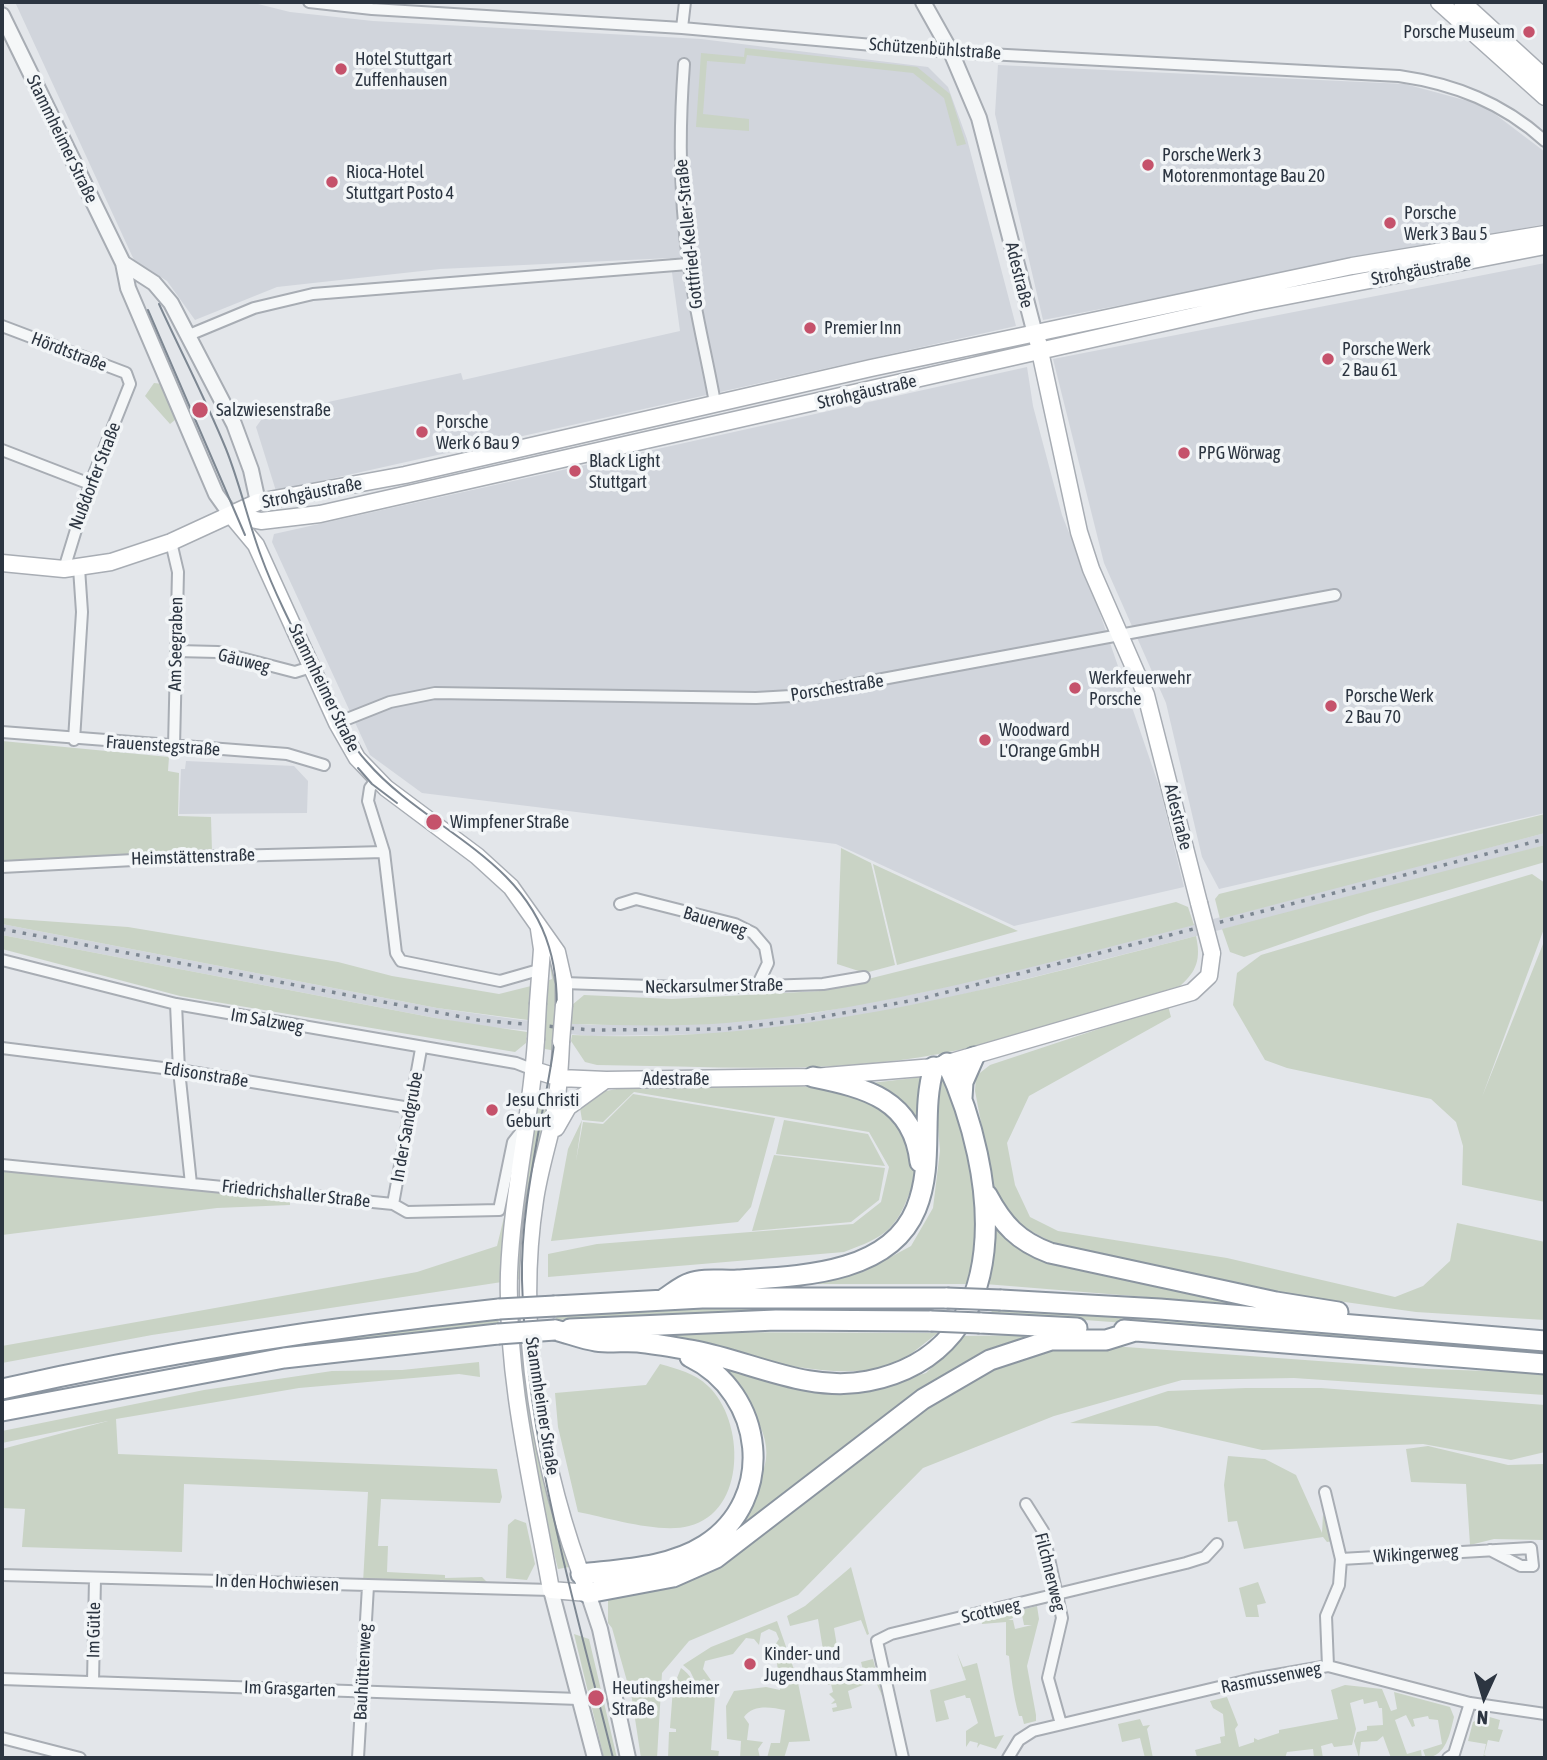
<!DOCTYPE html>
<html>
<head>
<meta charset="utf-8">
<style>
  body { margin:0 }
  #map { position:relative; width:1547px; height:1760px; overflow:hidden; background:#e3e6ea; font-family:"Asap Condensed",sans-serif }
  canvas { display:block }
  .frame { position:absolute; inset:0; border:4px solid #2c3541; pointer-events:none }
  .north { position:absolute; left:1449px; top:1662px; width:70px; height:70px; -webkit-text-stroke:5px #f2f5f7; paint-order:stroke; rotate:184deg; font-size:19px; font-weight:700; line-height:28px; text-align:center; color:#2c3541 }
  .north::after { content:''; display:block; margin:auto; width:24px; height:32px; background:#2c3541; clip-path:polygon(50% 0,100% 100%,50% 72%,0 100%) }
</style>
</head>
<body>
<div id="map">
<canvas width="1547" height="1760"></canvas>
<div class="frame"></div>
<div class="north">N</div>
</div>
<script>
const g = document.querySelector('canvas').getContext('2d');
g.lineJoin = 'round';
function paint(path, color) {
  g.fillStyle = color;
  g.fill(path, 'evenodd');
}
function trace(path, color, width, dash) {
  g.strokeStyle = color;
  g.lineWidth = width;
  g.lineCap = dash ? 'butt' : 'round';
  g.setLineDash(dash || []);
  g.stroke(path);
}
function write(font, color, halo, rows, align = 'center') {
  g.font = font + ' "Asap Condensed",sans-serif';
  g.lineWidth = 7;
  g.setLineDash([]);
  g.textBaseline = 'middle';
  g.strokeStyle = halo;
  g.fillStyle = color;
  for (const [text, x, y, turn = 0] of rows) {
    g.save();
    g.translate(x, y);
    g.rotate((+turn || 0) * Math.PI / 180);
    g.textAlign = isNaN(turn) ? turn : align;
    if (halo) g.strokeText(text, 0, 0);
    g.fillText(text, 0, 0);
    g.restore();
  }
}
const built = new Path2D(`
  M15 2H250L290 12 373 21 701 39 928 67 948 87 967 139 1016 326 276 491 256 427 264 416 461 373 463 380 680 331 670 258 440 269 277 287 195 320 167 281 134 260Z
  M998 65 1405 84 1483 105 1545 152V224L1043 320 995 114Z
  M1545 263V813L1219 889 1202 857 1166 703 1104 563 1053 359Z
  M1027 367 1033 406 1062 515 1095 599 1160 789 1184 887 1014 926 836 844 422 793 370 755 272 542 274 534Z
  M186 761 294 766 308 781 307 813 179 814 181 769H185Z
  M1545 833V845L1461 869 1054 972 921 1005 811 1025 726 1034 591 1036 477 1026 2 935V924L437 1008 521 1020 592 1025 809 1014 919 993 1051 961Z`);
const green = new Path2D(`
  M745 48 917 67 950 94 966 144 957 146 944 98 913 73 747 55 745 64 707 61 703 114 749 119V131L696 127 701 53 744 57Z
  M154 383 163 384 175 420 170 424 145 396Z
  M2 741 169 757 168 771 179 773 178 816 211 817 212 851 2 861Z
  M1545 814V833L1220 919 1215 899 1219 894Z
  M1545 845V862L1370 913 1244 957 1230 952 1222 929Z
  M841 848 871 863 895 965 865 973 837 964Z
  M873 864 1018 931 897 965Z
  M1532 874 1545 883V926L1482 1097 1545 939V1202L1462 1185 1463 1146 1456 1122 1431 1099 1287 1068 1265 1060 1233 1005 1237 973 1261 955Z
  M1176 902 1188 907 1194 925C1040 964 885 1010 726 1023 675 1027 623 1025 572 1024V1005L584 995 672 999 820 991Z
  M2 918 128 927 338 962 392 976 499 994 531 986 528 1020 437 1008 2 924Z
  M2 935 435 1018 527 1032 526 1043 515 1052 180 996 2 949Z
  M1196 936C1201 959 1197 971 1180 986 1089 1013 995 1048 901 1060 801 1073 698 1066 597 1065L585 1062 571 1041 572 1035C793 1045 985 990 1196 936Z
  M555 956 559 973 556 1051 545 1049 546 981 552 979 549 959Z
  M1168 1006 1171 1017 1029 1096 1007 1143 1015 1185 1030 1217 1058 1231 1227 1258 1395 1297 1423 1286 1450 1261 1457 1223 1545 1242V1320L1416 1312 1281 1293 1053 1243 1016 1223 995 1195 975 1091 976 1076 990 1065Z
  M940 1075 952 1088 977 1198 980 1254 969 1284H785L863 1272 911 1246 933 1208 940 1151 935 1089Z
  M923 1077 924 1146 871 1083Z
  M632 1086C695 1086 817 1076 870 1101 884 1107 895 1122 903 1135 911 1148 918 1170 912 1186 897 1229 887 1236 844 1252L548 1277V1254L597 1244 853 1224 881 1202 889 1167 869 1132 634 1092 603 1122 582 1120 576 1161 583 1122 603 1124 633 1094 775 1118 751 1207 738 1222 551 1241 568 1149 582 1120 579 1102 601 1092Z
  M537 1100 548 1103 530 1204 526 1279 513 1280Z
  M784 1120 868 1134 885 1166 776 1154Z
  M774 1155 885 1168 879 1200 851 1222 752 1231Z
  M2 1167 290 1197V1205L217 1208 2 1235Z
  M510 1206 502 1282 152 1335 2 1363V1346L417 1272 497 1246 505 1213Z
  M992 1219 1022 1249 1256 1306 985 1284 994 1260Z
  M798 1303 796 1309 556 1320V1313Z
  M995 1308 1545 1350V1354L990 1313Z
  M498 1318 499 1324 302 1346V1340Z
  M652 1332 938 1333C925 1342 913 1354 899 1361 841 1391 714 1347 652 1332Z
  M1029 1335 945 1374 733 1534C744 1511 762 1485 766 1459 771 1427 736 1386 719 1362L800 1390H871L926 1373 964 1336Z
  M1098 1345 1429 1369 1545 1373V1395L1294 1378 1182 1380 1054 1416 923 1468 798 1595 689 1641 662 1673 657 1758H641L632 1699 612 1628 608 1623V1599L620 1593 686 1581 949 1391C999 1360 1040 1346 1098 1345Z
  M529 1357 556 1515 568 1562 569 1567 558 1569 530 1456 516 1358Z
  M479 1362 480 1377 459 1374 299 1388 116 1419 118 1454 497 1469 502 1497 500 1503 381 1499 378 1546H388L387 1572 445 1575V1578L482 1577 489 1584 363 1583 368 1492 184 1484 182 1552 22 1547 25 1509 2 1508V1449L108 1421 2 1443V1431L204 1390 332 1371 402 1370Z
  M660 1364C677 1369 695 1373 708 1386 745 1420 747 1512 689 1526 660 1534 609 1518 578 1512L558 1427 555 1393 646 1385Z
  M1246 1388H1321L1545 1405V1452L1511 1460 1423 1444 1262 1450 1157 1426 1070 1423 1168 1391Z
  M1428 1446 1508 1465 1544 1464 1545 1558 1543 1540 1494 1539 1470 1545 1466 1484 1411 1482 1406 1449Z
  M1228 1456 1265 1459 1296 1475 1322 1533 1323 1514 1333 1541 1327 1542 1323 1537 1244 1549 1237 1521 1228 1522 1224 1485Z
  M515 1519 526 1523 535 1564 527 1580 506 1578 508 1525Z
  M851 1567 869 1634 867 1635 861 1620 834 1628 837 1646 823 1650 818 1619 790 1626 787 1616 805 1606Z
  M1258 1582 1266 1603 1257 1605 1259 1617H1246L1239 1588Z
  M1037 1606 1039 1619 1027 1666 1036 1715V1721L1024 1724 1022 1716H1019C1013 1694 1011 1676 1009 1656L1006 1655V1622L982 1624 981 1619 1012 1614 1013 1618 1008 1620H1013L1015 1629 1032 1625H1024L1021 1610Z
  M777 1621 797 1678 810 1741 789 1742 784 1758H767L771 1743H780L785 1710C771 1707 753 1704 744 1717L749 1724 747 1740 763 1742 758 1749 760 1758H740L741 1741 727 1739 726 1706 734 1691 766 1687 780 1690 775 1645 779 1639 776 1632 769 1629 761 1633 759 1645 754 1639 746 1638 733 1654 705 1661 703 1669 715 1686 704 1679 696 1683 690 1671 683 1665 711 1647Z
  M574 1634 589 1639 617 1758H604Z
  M957 1653 963 1667 977 1663 995 1737 1004 1735 996 1749 980 1744 977 1748 978 1743 970 1741 966 1747V1731L978 1723 970 1698H966L965 1695 944 1701 949 1719 936 1722 930 1690 966 1680Z
  M873 1659 883 1698 875 1680 848 1691 852 1708 833 1712 832 1708 837 1707 836 1703 831 1704 835 1700 829 1694 833 1692 831 1684 827 1685 832 1681 830 1674 814 1677V1673L842 1667 846 1679 864 1674 861 1662Z
  M681 1668C690 1674 696 1684 696 1694L715 1696 711 1750 719 1751 718 1758H668L669 1732H676V1729L670 1728 673 1688Z
  M1345 1685 1382 1689 1391 1711 1397 1709 1394 1692 1450 1707 1454 1717C1450 1734 1446 1756 1426 1758L1423 1750 1442 1744 1438 1720 1429 1719 1428 1716 1413 1719 1415 1726 1412 1727 1406 1715 1395 1720 1407 1754 1421 1750 1422 1758H1391L1383 1736 1377 1741 1361 1742 1359 1758 1354 1741 1357 1732 1367 1730V1726L1383 1725 1382 1708H1379L1377 1701 1364 1704 1363 1699 1350 1703 1356 1729 1352 1745 1334 1747 1332 1743 1321 1746 1323 1758H1314L1313 1749 1287 1752 1285 1758H1194L1197 1757 1195 1750 1221 1743 1220 1737 1225 1736 1223 1714 1213 1708 1210 1701 1227 1697 1238 1725 1235 1729 1239 1747 1254 1742V1738L1258 1740 1279 1733V1730L1338 1719 1331 1690Z
  M1486 1716 1500 1720 1498 1729 1503 1730 1499 1742 1488 1740 1484 1755 1491 1758H1483L1486 1744 1468 1741 1473 1722Z
  M1140 1719 1143 1726 1150 1725 1147 1729 1153 1758H1145L1140 1738 1122 1742 1118 1724Z`);
const minor = new Path2D(`
  M309 2 372 9 682 28 951 52 1399 76C1455 84 1503 103 1545 141
  M682 28 685 2
  M684 64C679 131 679 199 689 266 695 312 707 357 715 403
  M2 326 126 373 130 384 90 484 64 569
  M189 335 254 308 313 294 688 264
  M2 450 90 484
  M171 542 178 572 174 747
  M176 651 218 652 295 672 311 667
  M337 723 390 702 435 693 756 698 791 696 1335 595
  M2 732 287 754 324 765
  M74 740 82 612 79 568
  M376 780 370 788 368 801 384 852 396 953 401 961 500 981 542 969
  M2 867 190 857 384 852
  M620 904 636 899 735 924 753 933 765 947 768 963 757 986
  M2 960 176 1004 516 1063 534 1070
  M564 983 708 988 823 984 864 977
  M176 1004 179 1070 191 1184
  M2 1048 179 1070 410 1108
  M2 1165 393 1204 407 1212 499 1210 513 1142 524 1128
  M393 1204 421 1049
  M1325 1492 1341 1559 1339 1585 1326 1616 1328 1666
  M1026 1504 1043 1531 1062 1618 1048 1678 1061 1724
  M1341 1559 1531 1548 1533 1566H1521L1490 1550
  M2 1575 551 1590
  M2 1679 579 1699
  M93 1682 95 1578
  M2 1738 80 1758
  M358 1758 368 1586
  M903 1758 877 1641 891 1634 1186 1563 1205 1557 1217 1544
  M1008 1758 1019 1740 1033 1731 1253 1679 1328 1666 1470 1703 1545 1714
  M1448 1758 1454 1754 1470 1703`);
const tertiary = new Path2D(`
  M923 2 951 52 979 118 1035 334
  M2 15 123 263 128 288 216 494 231 515
  M123 263 154 283 171 303 234 424 251 470 258 502
  M551 1590 595 1758
  M588 1593 600 1629 628 1758`);
const secondary = new Path2D(`
  M1439 2 1545 97
  M1462 2 1545 78
  M1038 342 1079 532 1091 569 1146 695 1199 903
  M231 515 261 521 320 514 1251 303 1545 246
  M231 515 256 545 337 723 357 758 386 788 477 856 511 887 557 952 564 983V1005
  M2 563 64 569 111 562 171 542 258 502 405 475 871 368 1352 266 1545 234
  M538 1003 542 949 539 929
  M536 1040C531 1119 512 1195 509 1273 506 1381 533 1486 551 1590
  M534 1070 560 1078 606 1080 813 1077 934 1067 1192 992 1209 976 1212 953
  M556 1128 568 1107 604 1081
  M551 1590 588 1593C541 1471 515 1330 535 1200 539 1172 548 1144 554 1116 559 1091 560 1067 561 1042`);
const trunk = new Path2D(`
  M813 1077C866 1088 913 1099 920 1162
  M962 1098 963 1082 974 1057
  M987 1195C1003 1225 1018 1241 1050 1253L1276 1302 1338 1312
  M662 1300C671 1295 680 1286 690 1283 703 1278 723 1281 738 1280 798 1276 889 1275 916 1209 935 1163 920 1113 934 1067
  M1001 1300 1160 1309 1545 1341
  M555 1306 702 1298H947
  M980 1323 1077 1328
  M570 1329 776 1320 931 1321
  M555 1330C568 1333 582 1339 596 1341 610 1343 624 1341 638 1342 657 1344 678 1348 696 1351 752 1362 809 1393 868 1381 1022 1350 997 1171 947 1063
  M1124 1330 1545 1364
  M2 1389C166 1352 331 1327 499 1309
  M2 1411 284 1358 498 1334
  M581 1574C622 1569 669 1568 705 1545 777 1499 765 1393 690 1357
  M588 1593 673 1577 716 1558 923 1399 990 1360 1051 1340H1106L1135 1331`);
const tram = new Path2D(`
  M159 304C181 352 206 400 226 449 240 484 248 521 261 556 277 600 301 644 322 686 335 712 347 740 367 762 424 828 522 856 549 947 567 1006 550 1070 539 1129 530 1179 521 1229 522 1280 526 1443 574 1601 613 1758
  M148 310 245 535
  M358 768 372 784 397 803`);
const rail = new Path2D(`
  M2 929 478 1020 591 1030 725 1029 810 1019 920 999 1545 839`);
const secondaryBridge = new Path2D(`
  M1199 903 1212 953
  M536 1040 538 1003
  M561 1042 564 1005`);
const trunkBridge = new Path2D(`
  M947 1298 1001 1300
  M499 1309 555 1306
  M931 1321 980 1323
  M498 1334 555 1330`);
const markers = [
  [1529,32,7,"#c5526b"],
  [341,69,7,"#c5526b"],
  [1148,165,7,"#c5526b"],
  [332,182,7,"#c5526b"],
  [1390,223,7,"#c5526b"],
  [810,328,7,"#c5526b"],
  [1328,359,7,"#c5526b"],
  [200,410,9,"#c5526b"],
  [422,432,7,"#c5526b"],
  [1184,453,7,"#c5526b"],
  [575,471,7,"#c5526b"],
  [1075,688,7,"#c5526b"],
  [1331,706,7,"#c5526b"],
  [985,740,7,"#c5526b"],
  [434,822,9,"#c5526b"],
  [492,1110,7,"#c5526b"],
  [750,1664,7,"#c5526b"],
  [596,1698,9,"#c5526b"]
];
const poiNames = [
  ["Porsche Museum",1515,32,"right"],
  ["Hotel Stuttgart",355,59],
  ["Zuffenhausen",355,80],
  ["Porsche Werk 3",1162,155],
  ["Motorenmontage Bau 20",1162,176],
  ["Rioca-Hotel",346,172],
  ["Stuttgart Posto 4",346,193],
  ["Porsche",1404,213],
  ["Werk 3 Bau 5",1404,234],
  ["Premier Inn",824,328],
  ["Porsche Werk",1342,349],
  ["2 Bau 61",1342,370],
  ["Salzwiesenstraße",216,410],
  ["Porsche",436,422],
  ["Werk 6 Bau 9",436,443],
  ["PPG Wörwag",1198,453],
  ["Black Light",589,461],
  ["Stuttgart",589,482],
  ["Werkfeuerwehr",1089,678],
  ["Porsche",1089,699],
  ["Porsche Werk",1345,696],
  ["2 Bau 70",1345,717],
  ["Woodward",999,730],
  ["L'Orange GmbH",999,751],
  ["Wimpfener Straße",450,822],
  ["Jesu Christi",506,1100],
  ["Geburt",506,1121],
  ["Kinder- und",764,1654],
  ["Jugendhaus Stammheim",764,1675],
  ["Heutingsheimer",612,1688],
  ["Straße",612,1709]
];
const streetNames = [
  ["Schützenbühlstraße",935,49,4],
  ["Stammheimer Straße",62,139,64],
  ["Gottfried-Keller-Straße",689,234,-96],
  ["Strohgäustraße",1421,270,-11],
  ["Adestraße",1019,275,76],
  ["Hördtstraße",69,352,21],
  ["Strohgäustraße",867,392,-13],
  ["Nußdorfer Straße",95,476,-69],
  ["Strohgäustraße",312,493,-11],
  ["Am Seegraben",176,644,-89],
  ["Gäuweg",244,661,14],
  ["Stammheimer Straße",324,688,64],
  ["Porschestraße",837,688,-9],
  ["Frauenstegstraße",163,746,4],
  ["Adestraße",1178,817,76],
  ["Heimstättenstraße",193,857,-2],
  ["Bauerweg",715,922,17],
  ["Neckarsulmer Straße",714,986,-1],
  ["Im Salzweg",267,1021,10],
  ["Edisonstraße",206,1075,9],
  ["Adestraße",676,1079],
  ["In der Sandgrube",407,1127,-80],
  ["Friedrichshaller Straße",296,1194,6],
  ["Stammheimer Straße",542,1406,81],
  ["Wikingerweg",1416,1554,-4],
  ["Filchnerweg",1050,1572,76],
  ["In den Hochwiesen",277,1583,2],
  ["Scottweg",991,1611,-13],
  ["Im Gütle",94,1630,-89],
  ["Bauhüttenweg",363,1672,-87],
  ["Rasmussenweg",1271,1678,-11],
  ["Im Grasgarten",290,1689,2]
];
paint(built, '#d1d5dc');
paint(green, '#c9d3c5');
trace(minor, '#a8adb4', 14);
trace(tertiary, '#a8adb4', 18);
trace(secondary, '#a8adb4', 19);
trace(trunk, '#8b95a0', 23);
trace(minor, '#f5f7f8', 10);
trace(tertiary, '#f5f7f8', 14);
trace(secondary, '#fff', 16);
trace(trunk, '#fff', 19);
trace(tram, '#7d8792', 2);
trace(rail, '#7d8792', 3.5, [3.5, 7]);
trace(secondaryBridge, '#a8adb4', 19, []);
trace(trunkBridge, '#8b95a0', 23, []);
trace(secondaryBridge, '#fff', 16);
trace(trunkBridge, '#fff', 19);
for (const [x, y, r, color] of markers) {
  const dot = new Path2D();
  dot.arc(x, y, r, 0, 2 * Math.PI);
  g.fillStyle = color;
  g.fill(dot);
  trace(dot, '#f2f5f7', 2.5);
}
write('18px', '#2c3541', '#f2f5f7', poiNames, 'left');
write('18px', '#2c3541', '#f2f5f7', streetNames);
</script>
</body>
</html>
